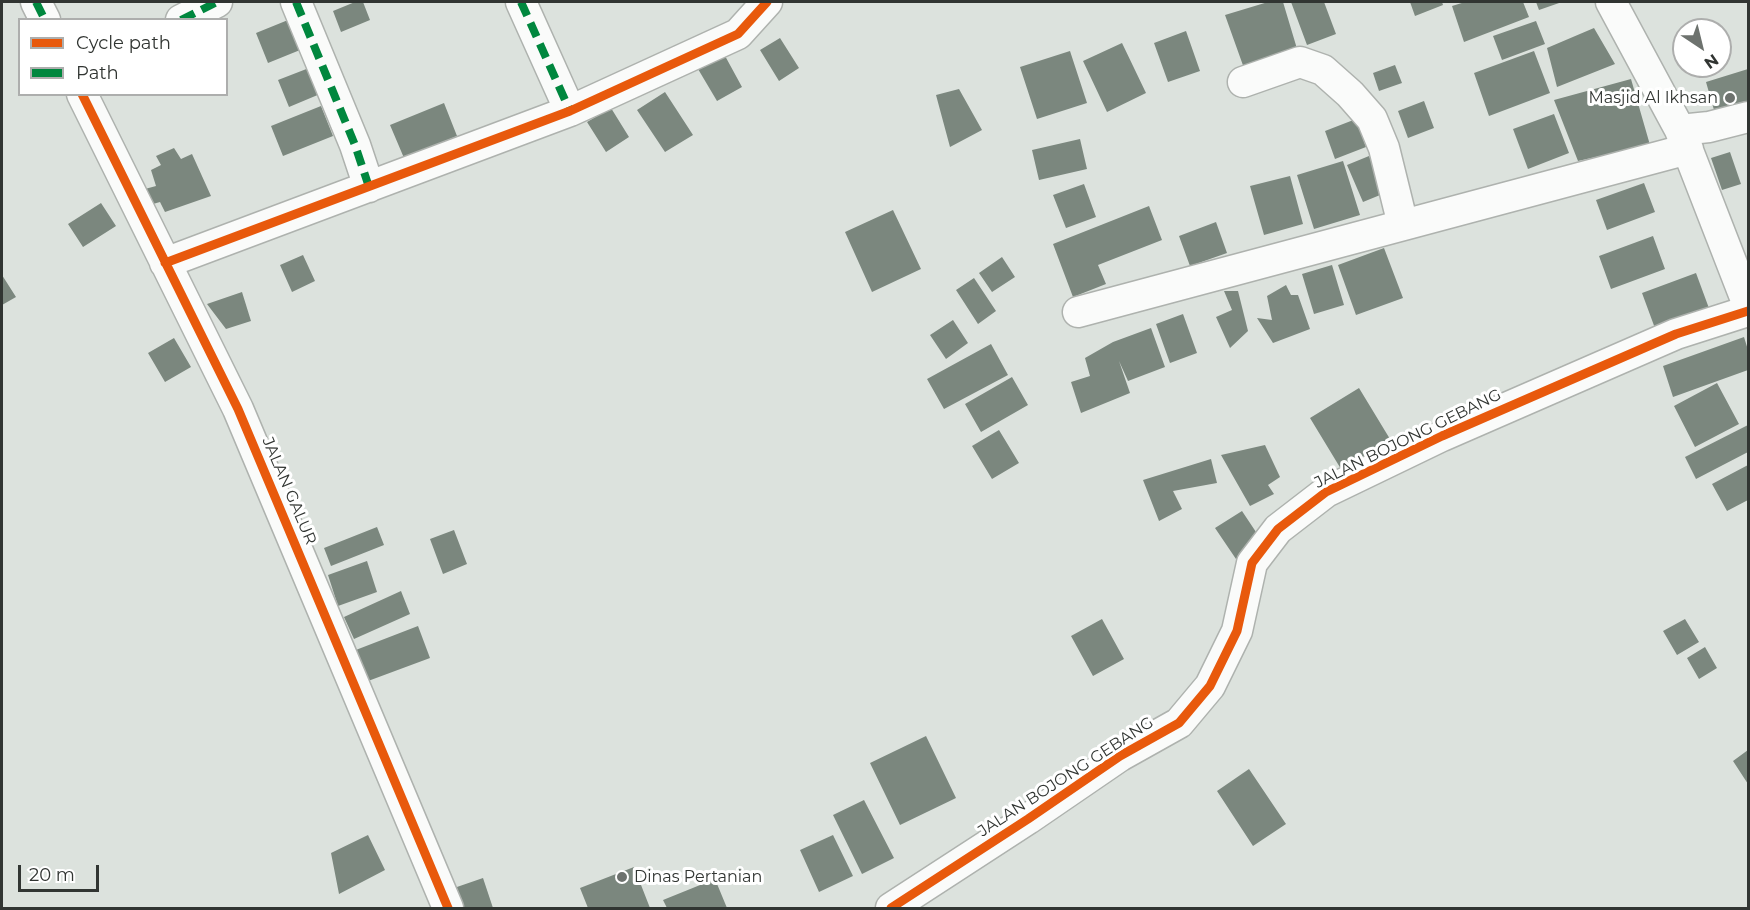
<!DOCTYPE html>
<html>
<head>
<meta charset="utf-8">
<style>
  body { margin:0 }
  #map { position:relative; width:1750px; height:910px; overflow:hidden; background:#dce2dd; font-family:Montserrat,sans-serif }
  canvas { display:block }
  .frame { position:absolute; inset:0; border:3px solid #313532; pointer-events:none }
  .legend { position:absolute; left:18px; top:18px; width:210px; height:78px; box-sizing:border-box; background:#fff; border:2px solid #adaead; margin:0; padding:8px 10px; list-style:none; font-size:18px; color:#313532 }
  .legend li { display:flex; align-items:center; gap:12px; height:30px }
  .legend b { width:30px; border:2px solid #adaead }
  .north { position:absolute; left:1672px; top:18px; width:60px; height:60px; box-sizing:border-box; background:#fff; border:2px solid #adaead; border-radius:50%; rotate:145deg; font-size:16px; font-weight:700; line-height:24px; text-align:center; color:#313532 }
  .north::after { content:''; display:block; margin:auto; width:21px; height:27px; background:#6d726e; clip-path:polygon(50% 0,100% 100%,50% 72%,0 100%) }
  .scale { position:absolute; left:18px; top:865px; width:81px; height:27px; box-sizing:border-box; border:3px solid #313532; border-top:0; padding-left:8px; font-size:18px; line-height:21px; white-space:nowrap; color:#313532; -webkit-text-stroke:4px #fff; paint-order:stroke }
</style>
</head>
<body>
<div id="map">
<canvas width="1750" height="910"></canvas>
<div class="frame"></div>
<ul class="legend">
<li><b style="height:8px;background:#e8590c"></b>Cycle path</li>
<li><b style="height:8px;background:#00873e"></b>Path</li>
</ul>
<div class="north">N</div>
<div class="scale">20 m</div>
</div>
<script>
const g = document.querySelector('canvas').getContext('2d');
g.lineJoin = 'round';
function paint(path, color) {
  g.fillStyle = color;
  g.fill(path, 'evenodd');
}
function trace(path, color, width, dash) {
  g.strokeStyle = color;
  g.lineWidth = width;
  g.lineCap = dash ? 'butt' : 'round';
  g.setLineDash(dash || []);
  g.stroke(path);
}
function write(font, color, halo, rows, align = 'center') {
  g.font = font + ' Montserrat,sans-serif';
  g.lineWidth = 6;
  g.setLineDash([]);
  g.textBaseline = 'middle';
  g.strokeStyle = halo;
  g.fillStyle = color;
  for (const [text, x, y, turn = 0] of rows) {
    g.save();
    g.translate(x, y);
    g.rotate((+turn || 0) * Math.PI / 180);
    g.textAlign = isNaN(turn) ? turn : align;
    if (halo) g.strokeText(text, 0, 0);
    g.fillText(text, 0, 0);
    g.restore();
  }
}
const building = new Path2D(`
  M355 2H363L370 20 341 32 333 11Z
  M1268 2H1283L1298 52 1245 71 1225 15Z
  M1291 2H1324L1336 34 1307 45Z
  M1410 2H1442L1443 5 1415 16Z
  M1465 2H1523L1529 17 1464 42 1452 6Z
  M1536 2H1562L1539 10Z
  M293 18 305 48 268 63 256 33Z
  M1536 21 1545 44 1502 60 1493 36Z
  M1594 28 1615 64 1557 87 1547 48Z
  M1186 31 1200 71 1168 82 1154 43Z
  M780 38 799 68 779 81 760 50Z
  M1122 43 1146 93 1107 112 1083 61Z
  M1070 51 1087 103 1037 119 1020 67Z
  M1534 51 1550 93 1489 116 1474 73Z
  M724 54 742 87 717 101 698 69Z
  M1395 65 1402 83 1379 91 1373 73Z
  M309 68 320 94 289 107 278 80Z
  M1748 69V114L1718 124 1706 82Z
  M1631 79 1650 145 1578 161 1554 100Z
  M959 89 982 130 950 147 936 95Z
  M665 92 693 135 665 152 637 110Z
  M1424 101 1434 128 1408 138 1398 111Z
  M444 103 457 136 404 158 390 125Z
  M321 106 333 136 283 156 271 126Z
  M611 108 629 137 606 152 587 122Z
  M1554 114 1569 153 1528 169 1513 129Z
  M1356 119 1366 147 1335 159 1325 131Z
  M1080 139 1087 169 1039 180 1032 150Z
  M174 148 181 159 192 154 211 196 165 212 160 202 153 204 145 189 156 186 151 170 161 165 156 156Z
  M1730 152 1741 184 1722 190 1711 158Z
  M1369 156 1385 193 1363 202 1347 165Z
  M1343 161 1360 215 1314 229 1297 175Z
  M1290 176 1303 224 1264 235 1250 186Z
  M1644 183 1655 212 1607 230 1596 200Z
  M1084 184 1096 217 1066 228 1053 195Z
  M101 203 116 226 83 247 68 224Z
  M1149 206 1162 240 1098 265 1106 284 1073 297 1053 244Z
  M893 210 921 269 872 292 845 232Z
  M1216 222 1227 253 1190 266 1179 236Z
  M1653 236 1665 269 1611 289 1599 256Z
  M1384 248 1403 298 1356 315 1338 265Z
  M303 255 315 281 292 292 280 265Z
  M1002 257 1015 277 992 292 979 273Z
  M1332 265 1344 305 1314 314 1302 274Z
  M1696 273 1710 311 1656 331 1642 293Z
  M2 275 16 297 2 305Z
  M974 278 996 311 978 324 956 290Z
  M1286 285 1291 295H1298L1310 329 1273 343 1257 318 1272 320 1267 296Z
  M1224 291H1238L1248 331 1230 348 1216 317 1232 310Z
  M242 292 251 321 226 329 207 304Z
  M1183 314 1197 353 1170 363 1156 324Z
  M953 320 968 343 946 359 930 335Z
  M1151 328 1165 367 1128 381 1119 361 1130 393 1081 413 1071 382 1090 376 1085 358 1113 342Z
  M1744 337 1748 350V370L1673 397 1663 366Z
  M174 338 191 367 165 382 148 353Z
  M991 344 1008 375 944 409 927 379Z
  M1012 377 1028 405 981 432 965 404Z
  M1717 383 1739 424 1695 447 1674 406Z
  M1359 388 1393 444 1344 474 1310 418Z
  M1748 425V452L1696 479 1685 457Z
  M999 430 1019 463 992 479 972 446Z
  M1265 445 1280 477 1268 485 1274 494 1250 506 1221 455Z
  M1211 459 1217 483 1173 491 1182 509 1159 521 1143 480Z
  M1748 465V500L1727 511 1712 484Z
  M1242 511 1262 541 1236 559 1215 528Z
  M377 527 384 545 331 566 324 548Z
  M454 530 467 564 443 574 430 539Z
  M367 561 377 592 338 606 328 575Z
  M401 591 410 614 354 639 344 617Z
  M1102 619 1124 659 1093 676 1071 636Z
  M1685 619 1699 642 1677 655 1663 631Z
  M418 626 430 658 360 684 348 653Z
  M1705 647 1717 668 1699 679 1687 658Z
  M926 736 956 798 900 825 870 763Z
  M1748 750V784L1733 761Z
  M1249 769 1286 824 1253 846 1217 791Z
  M864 800 894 858 862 874 833 815Z
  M368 835 385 870 339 894 331 853Z
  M833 835 853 876 819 892 800 850Z
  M634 867 650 908H588L580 888Z
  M483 878 493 908H461L454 888Z
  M715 879 727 908H667L663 900Z`);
const minor = new Path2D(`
  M36 2 45 20
  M296 2 355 145 369 187
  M521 2 570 111
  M1611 2 1680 130 1748 305
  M181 20 217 2
  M1243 82 1300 62 1323 70 1350 94 1372 119 1384 148 1403 225
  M82 94 238 409 448 908
  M1680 130 1709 127 1748 117
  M165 263 570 111 738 34 767 2
  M1078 312 1688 149
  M891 908 1028 819 1120 756 1179 723 1210 686 1237 631 1252 563 1278 529 1326 492 1442 436 1676 334 1748 311`);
const quiet = new Path2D(`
  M36 2 45 20
  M296 2 355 145 369 187
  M521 2 570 111
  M181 20 217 2`);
const cycleway = new Path2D(`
  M82 94 238 409 448 908
  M165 263 570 111 738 34 767 2
  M891 908 1028 819 1120 756 1179 723 1210 686 1237 631 1252 563 1278 529 1326 492 1442 436 1676 334 1748 311`);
const markers = [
  [1730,98,6,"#6d726e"],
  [622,877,6,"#6d726e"]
];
const poiNames = [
  ["Masjid Al Ikhsan",1718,98],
  ["Dinas Pertanian",634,877,"left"]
];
const streetNames = [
  ["JALAN BOJONG GEBANG",1408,439,-26],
  ["JALAN GALUR",289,491,67],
  ["JALAN BOJONG GEBANG",1066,777,-33]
];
paint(building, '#7b877e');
trace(minor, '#aeb2ae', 33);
trace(minor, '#fafbfa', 30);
trace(quiet, '#00873e', 8, [15, 8]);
trace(cycleway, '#e8590c', 9);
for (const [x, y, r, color] of markers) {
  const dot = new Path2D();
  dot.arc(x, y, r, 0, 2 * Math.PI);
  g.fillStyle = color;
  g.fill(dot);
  trace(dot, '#fff', 2);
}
write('16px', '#313532', '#fff', poiNames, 'right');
write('16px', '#313532', '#fff', streetNames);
</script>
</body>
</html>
